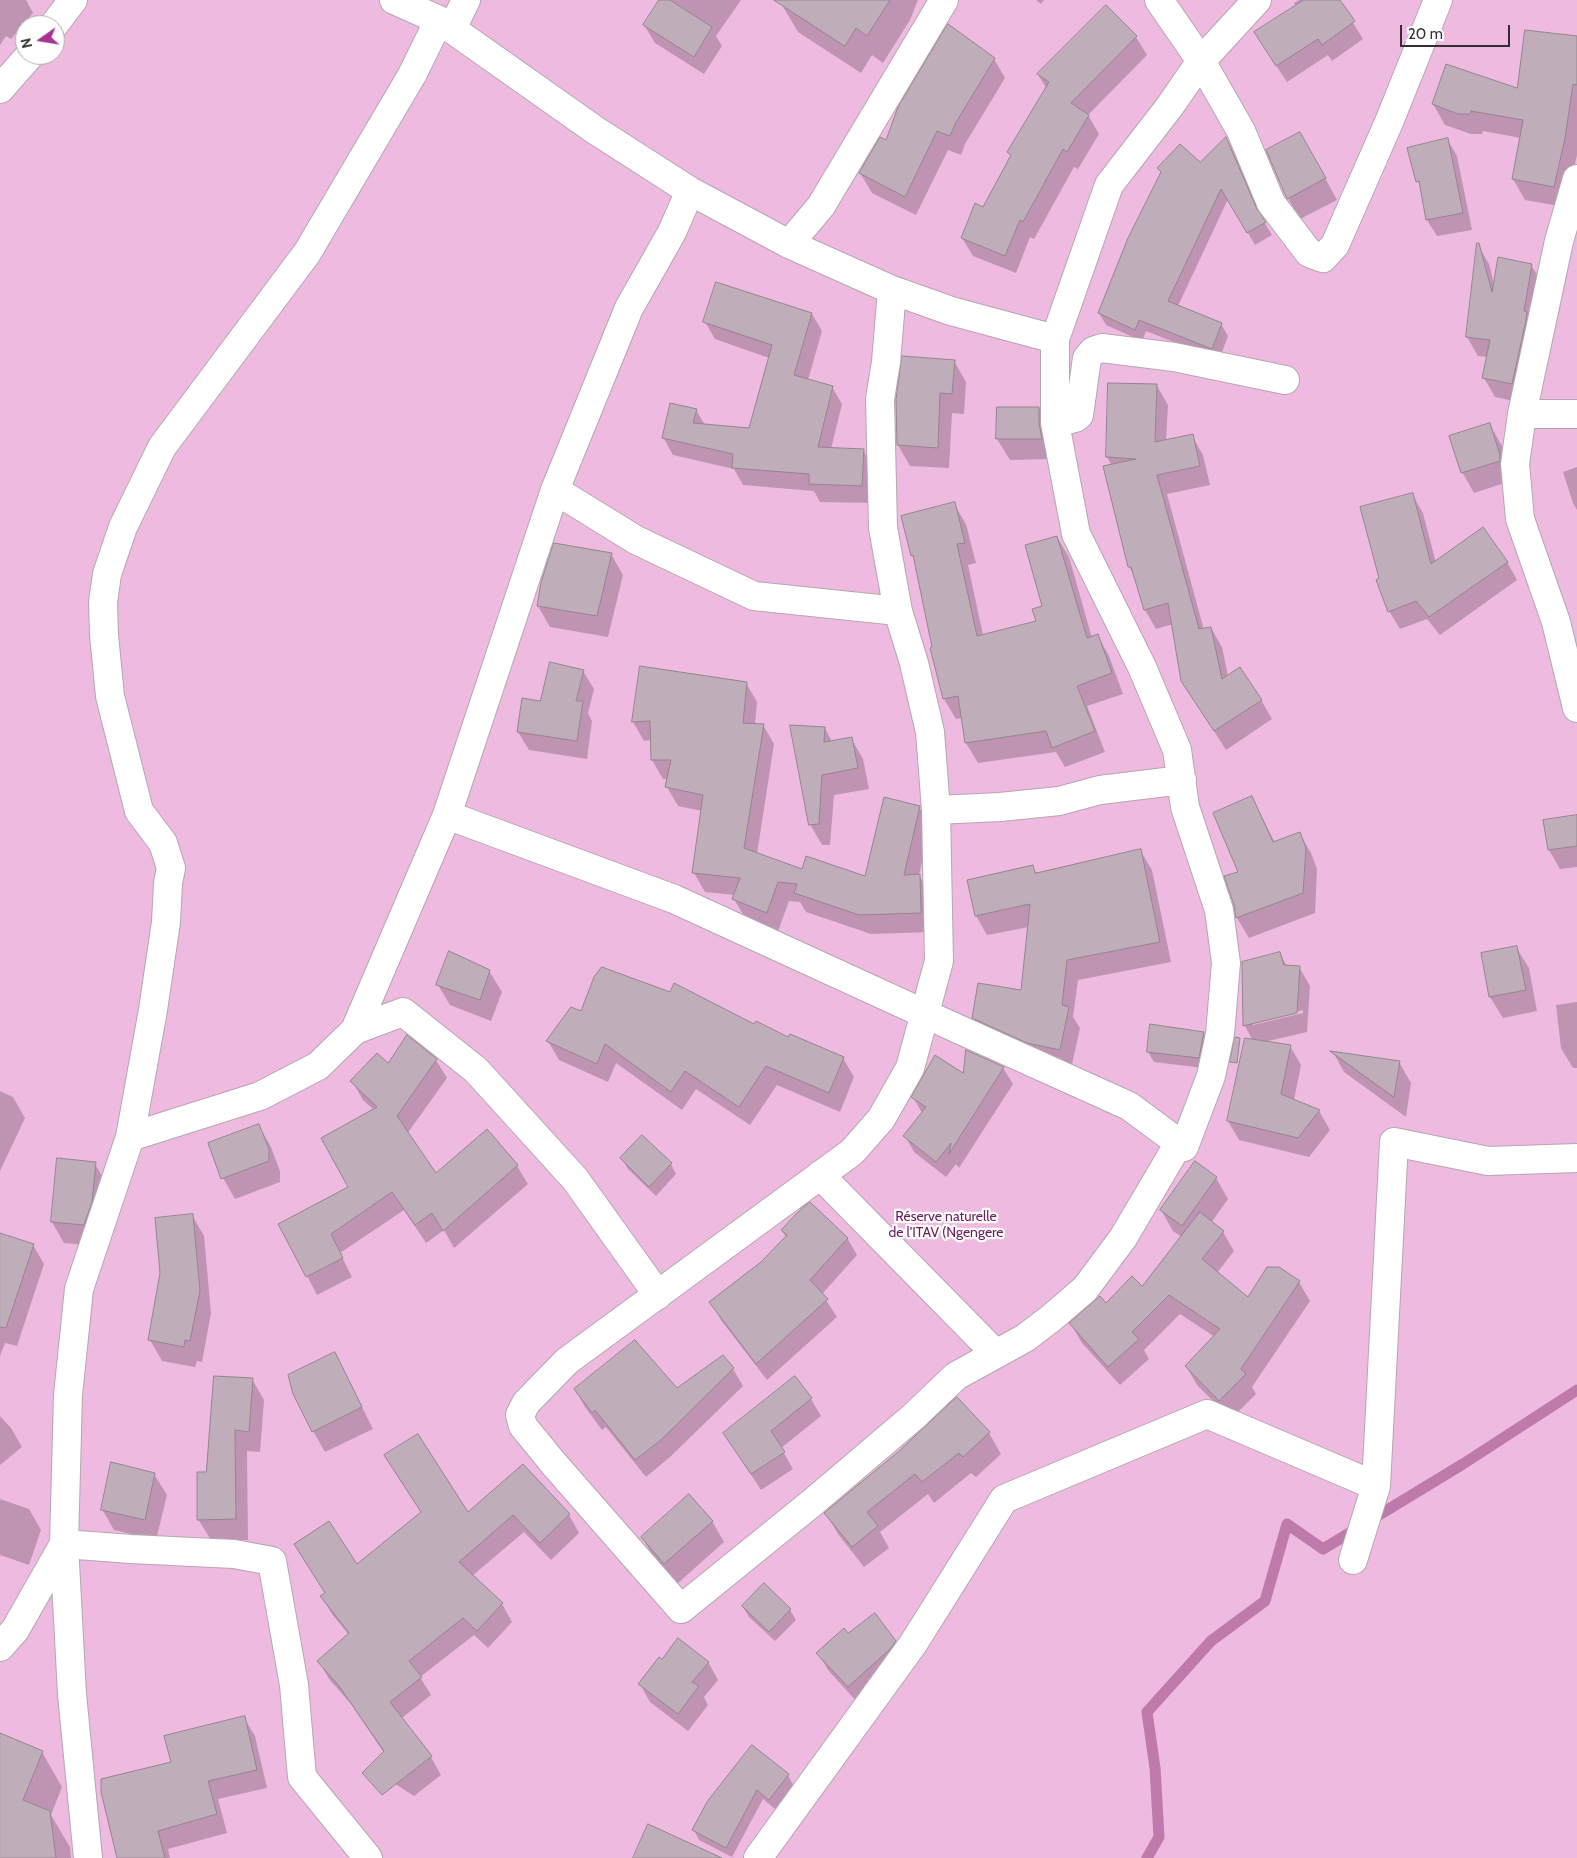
<!DOCTYPE html>
<html>
<head>
<meta charset="utf-8">
<style>
  body { margin:0 }
  #map { position:relative; width:1577px; height:1858px; overflow:hidden; background:#f2e1ed; font-family:Cabin,sans-serif }
  canvas { display:block }
  .north { position:absolute; left:15px; top:15px; width:50px; height:50px; box-sizing:border-box; background:#fff; border:1px solid #aeabad; border-radius:50%; rotate:257deg; font-size:14px; font-weight:700; line-height:20px; text-align:center; color:#342e32 }
  .north::after { content:''; display:block; margin:auto; width:18px; height:22px; background:#a73590; clip-path:polygon(50% 0,100% 100%,50% 72%,0 100%) }
  .scale { position:absolute; left:1400px; top:25px; width:110px; height:22px; box-sizing:border-box; border:2px solid #342e32; border-top:0; padding-left:6px; font-size:15px; line-height:18px; white-space:nowrap; color:#342e32; -webkit-text-stroke:4px #fff; paint-order:stroke }
</style>
</head>
<body>
<div id="map">
<canvas width="1577" height="1858"></canvas>
<div class="north">N</div>
<div class="scale">20 m</div>
</div>
<script>
const g = document.querySelector('canvas').getContext('2d');
g.lineJoin = 'round';
function paint(path, color) {
  g.fillStyle = color;
  g.fill(path, 'evenodd');
}
function trace(path, color, width, dash) {
  g.strokeStyle = color;
  g.lineWidth = width;
  g.lineCap = dash ? 'butt' : 'round';
  g.setLineDash(dash || []);
  g.stroke(path);
}
function write(font, color, halo, rows, align = 'center') {
  g.font = font + ' Cabin,sans-serif';
  g.lineWidth = 4.5;
  g.setLineDash([]);
  g.textBaseline = 'middle';
  g.strokeStyle = halo;
  g.fillStyle = color;
  for (const [text, x, y, turn = 0] of rows) {
    g.save();
    g.translate(x, y);
    g.rotate((+turn || 0) * Math.PI / 180);
    g.textAlign = isNaN(turn) ? turn : align;
    if (halo) g.strokeText(text, 0, 0);
    g.fillText(text, 0, 0);
    g.restore();
  }
}
const green = new Path2D(`
  M0 0H1577V1858H0ZM25 25H55V55H25Z`);
const shadow = new Path2D(`
  M0 0H26L33 13 11 39 6 36 0 45Z
  M660 0H741L716 36 722 46 704 74 655 43 644 25Z
  M786 0H918L910 20 883 63 872 55 861 73 798 32 782 5Z
  M1036 0H1044L1041 4Z
  M1299 0H1339L1363 39 1332 61 1328 55 1287 82 1265 49 1296 6 1294 3Z
  M1136 37 1147 55 1088 115 1099 134 1078 169 1074 167 1034 239 1030 237 1016 273 973 256 962 238 983 208 1012 157 1009 152 1047 89 1038 75Z
  M1577 37V155L1565 207 1525 200 1513 179 1521 138 1483 131 1482 134H1471L1445 125 1433 104 1518 90Z
  M994 59 1005 78 965 144 961 155 948 150 916 215 872 193 860 173 887 142Z
  M1226 139 1233 151 1261 217 1272 235 1255 245 1228 199 1178 306 1221 324 1228 336 1219 360 1146 331 1142 341 1106 325 1099 313 1162 174 1159 169 1200 164Z
  M1447 139 1457 156 1472 230 1437 236 1427 220 1421 187 1418 181Z
  M1312 154 1337 200 1300 219 1288 198Z
  M1478 245 1489 264 1494 284 1531 265 1543 284 1523 403 1495 397 1484 378 1488 357 1478 356 1467 337Z
  M812 314 822 331 808 380 832 387 842 404 831 449 863 450 873 467 872 503 820 502 814 491 743 485 734 469 673 455 663 437 696 410 705 425 750 429 769 358 715 339 705 322Z
  M954 361 966 382 964 414 952 413 949 468 910 466 898 445Z
  M1157 386 1168 405 1166 441 1192 436 1203 455 1210 485 1167 494 1204 630 1211 628 1222 647 1228 676 1261 700 1272 719 1226 750 1182 681 1173 624 1156 629 1145 610 1136 578 1129 567 1112 466 1107 457Z
  M1039 408 1051 429 1053 459 1010 460 997 439 998 409Z
  M1490 425 1502 446 1512 477 1511 481 1474 493 1462 472Z
  M1577 467V510L1573 503 1563 472Z
  M1412 494 1423 513 1436 563 1507 562 1517 580 1440 635 1427 619 1400 629 1389 611 1380 579Z
  M954 504 966 524 976 563 968 565 983 635 1037 622 1044 607 1057 537 1069 557 1092 638 1098 636 1109 656 1123 694 1087 706 1105 752 1065 767 1056 752 978 763 966 743 962 718 956 719 944 699 932 648H933L915 561 912 555Z
  M611 554 623 575 608 637 550 627 538 606Z
  M583 671 594 689 588 713 592 721 587 759 529 750 518 732 541 702Z
  M746 683 757 702 755 725H763L774 744 757 854 803 871 866 877 919 807 930 826 919 875 930 895 932 932 871 934 806 912 800 902 789 901 778 931 745 918 734 899 735 895 705 892 694 873 702 811 678 806 667 787 668 779H663L652 760 651 740 644 741 633 722Z
  M825 728 832 742 851 738 863 759 869 789 834 795 830 845H822L810 824Z
  M1252 797 1275 843 1299 833 1311 853 1317 869 1315 913 1249 938 1237 918 1235 905Z
  M1577 817V867L1560 869 1549 850 1545 821Z
  M1140 850 1152 870 1171 962 1078 980 1073 1017 1080 1028 1071 1069 985 1038 973 1018 1022 992 1029 927 987 935 976 916 1032 866 1037 874Z
  M1516 947 1529 968 1537 1011 1503 1018 1490 997Z
  M1280 953 1287 967H1299L1310 986 1307 1032 1264 1042 1290 1046 1301 1065 1294 1100 1319 1111 1330 1130 1309 1157 1239 1140 1228 1121 1253 1041 1245 1026 1243 963ZM1303 1010V1013L1253 1025V1023Z
  M489 971 502 992 491 1021 450 1005 438 985Z
  M1577 1002V1068H1573L1561 1048 1556 1005Z
  M582 1013 789 1038 843 1058 854 1077 840 1112 777 1085 750 1125 696 1089 682 1110 616 1063 608 1082 559 1060 548 1041Z
  M1204 1034 1209 1044 1204 1068 1154 1062 1148 1052Z
  M1333 1052 1399 1062 1411 1083 1406 1117 1344 1072Z
  M436 1060 447 1078 407 1134 436 1175 487 1130 517 1166 528 1184 454 1248 444 1230 426 1243 404 1210 340 1253 352 1277 317 1295 280 1224 350 1188 374 1110 363 1100 352 1081 388 1065Z
  M1003 1068 1013 1084 959 1168 956 1164 946 1177 914 1152 905 1136 922 1113 913 1097 963 1075Z
  M0 1091 13 1097 25 1118 0 1171Z
  M259 1126 271 1147 280 1171V1182L235 1199 223 1178Z
  M622 1159 671 1164 676 1174 656 1196 628 1169Z
  M95 1164 107 1185 96 1246 64 1243 52 1222Z
  M1216 1178 1228 1199 1211 1223 1223 1232 1234 1251 1217 1273 1248 1299 1299 1282 1310 1301 1252 1387 1256 1394 1231 1419 1197 1385 1186 1366 1215 1337 1180 1314 1144 1350 1149 1359 1120 1385 1082 1343 1071 1324 1142 1288 1182 1237 1173 1231 1161 1210Z
  M192 1215 204 1236 211 1313 202 1362 197 1361 195 1367 162 1361 150 1340Z
  M782 1230 847 1238 857 1255 822 1294 837 1317 767 1380 721 1320 711 1302 762 1263 786 1237Z
  M0 1234 33 1245 44 1264 17 1346 5 1343 0 1356Z
  M335 1353 373 1429 325 1452 313 1431Z
  M733 1369 743 1386 670 1457 646 1477 606 1427 602 1430 585 1407 575 1389 677 1390Z
  M795 1378 811 1399 821 1416 781 1448 793 1469 761 1490 735 1450Z
  M252 1379 264 1400 260 1452 247 1451 248 1540H211L198 1519 207 1473Z
  M957 1398 989 1433 1001 1454 976 1477 971 1473 934 1503 928 1494 880 1532 889 1548 864 1567 838 1534 826 1513 899 1453Z
  M0 1416 11 1428 22 1447 0 1465Z
  M154 1474 167 1495 156 1540 114 1530 102 1509Z
  M396 1474 468 1514 569 1515 579 1533 551 1560 524 1532 472 1576 502 1604 512 1622 488 1648 474 1635 420 1677 431 1695 402 1718 431 1757 441 1775 414 1796 386 1778 384 1753 351 1704 329 1679 319 1661 349 1635 332 1614 322 1597 326 1594 295 1545 357 1566 422 1513Z
  M0 1499 29 1509 41 1530 29 1565 0 1555Z
  M712 1521 724 1542 677 1584 654 1558 642 1537Z
  M743 1607 790 1610 796 1620 775 1641 749 1617Z
  M848 1634 895 1642 905 1659 858 1703 828 1670 818 1653Z
  M662 1661 708 1662 718 1680 704 1697 708 1705 688 1731 650 1702 640 1684Z
  M244 1718 255 1736 267 1788 218 1799 227 1833 168 1849 170 1858H118L173 1763Z
  M0 1734 42 1752 62 1787 51 1815 70 1847 71 1858H0Z
  M788 1775 793 1785 775 1809 763 1799 732 1857 699 1840 694 1830 708 1802Z`);
const stream = new Path2D(`
  M1147 1858 1159 1837 1155 1768 1147 1712 1211 1641 1265 1601 1287 1524 1323 1549 1463 1464 1577 1390`);
const building = new Path2D(`
  M659 0H670L712 27 694 57 643 25Z
  M774 0H890L867 36 856 28 845 46Z
  M1304 0H1340L1355 21 1322 45 1318 39 1276 66 1254 32Z
  M1106 5 1137 36 1071 103 1089 115 1067 152 1063 149 1023 222 1020 220 1005 256 961 238 975 203 983 207 1011 155 1007 152 1049 82 1037 74Z
  M948 24 995 58 955 124 950 136 937 131 905 197 859 173 880 137 886 140 898 107Z
  M1525 30 1577 36V85L1573 84 1565 138 1554 187 1512 179 1523 120 1471 111 1470 114H1458L1432 104 1446 64 1517 88Z
  M1300 132 1326 178 1287 199 1266 150Z
  M1226 137 1257 209 1266 222 1247 233 1221 189 1168 301 1222 323 1212 349 1139 320 1135 330 1098 313 1128 238 1161 172 1157 168 1180 144 1200 162Z
  M1448 138 1463 213 1426 220 1419 181 1416 182 1407 148Z
  M1477 243H1479L1492 292 1498 257 1532 264 1524 311 1527 312 1525 325 1512 384 1482 378 1490 340 1466 337Z
  M716 282 812 313 794 375 833 386 818 447 864 449 862 486 809 484V474L732 468 733 454 662 438 670 403 697 409 693 423 749 428 772 345 703 322Z
  M902 356 955 360 952 394 940 393 938 448 897 445 896 400Z
  M1108 383 1157 384 1155 442 1193 434 1200 466 1157 475 1199 629 1211 627 1222 679 1240 667 1262 700 1214 731 1181 681 1168 603 1144 610 1131 567H1128L1103 466 1136 459 1106 457Z
  M997 407H1039V423L1042 439H996Z
  M1490 423 1500 455V461L1461 473 1449 436Z
  M1413 493 1431 564 1483 527 1508 562 1429 617 1416 601 1388 612 1376 580 1379 578 1360 507Z
  M955 502 965 543 957 544 977 636 1036 621 1032 609 1042 606 1025 545 1057 536 1087 638 1098 634 1112 673 1077 686 1095 731 1052 748 1046 731 965 743 958 696 943 699 930 648 932 647 913 555 911 556 901 516Z
  M554 543 612 553 597 616 537 606 541 583Z
  M550 662 584 670 576 701H583L577 741 517 732 522 698 540 701Z
  M640 666 747 682 743 723 764 724 744 848 802 869 806 856 865 876 884 797 920 806 904 875 920 874 921 913 859 915 794 893 797 884 778 882 767 913 732 899 740 878 692 873 703 795 665 787 671 760H651L650 721 632 722Z
  M790 725 825 727 824 742 852 737 858 768 822 775 819 824 809 825Z
  M1252 796 1273 842 1300 832 1306 848 1303 893 1236 918 1234 905 1224 876 1238 872 1213 813Z
  M1577 815V846L1548 850 1543 820Z
  M1141 849 1160 942 1067 960 1062 1005 1069 1007 1060 1050 1027 1043 972 1018 978 983 1021 990 1030 904 975 916 967 880 1033 865 1035 873Z
  M1517 946 1526 990 1489 997 1481 953Z
  M449 951 490 970 480 1000 436 985Z
  M1280 952 1284 965 1300 966 1297 1013 1243 1026 1242 962Z
  M602 967 670 992 674 983 754 1024 756 1021 788 1037 790 1034 844 1057 829 1093 766 1066 739 1107 685 1071 671 1092 605 1044 597 1064 546 1041 571 1007 581 1011 594 977Z
  M1150 1024 1204 1032 1199 1058 1147 1052Z
  M407 1035 437 1059 397 1116 436 1173 487 1129 518 1165 443 1231 432 1213 415 1225 392 1192 331 1234 343 1258 306 1277 278 1224 348 1187 321 1138 377 1107 350 1081 377 1053 388 1063Z
  M1235 1037 1240 1038 1237 1063 1230 1062Z
  M1245 1038 1291 1045 1281 1094 1320 1110 1298 1138 1227 1121Z
  M966 1050 1004 1067 949 1154 951 1143 936 1162 903 1136 926 1107 911 1097 935 1055 963 1073Z
  M1330 1051 1400 1061 1394 1097Z
  M259 1124 269 1149V1161L221 1179 208 1143Z
  M642 1135 672 1163 649 1187 620 1158Z
  M57 1158 96 1162 92 1202 84 1225 51 1222Z
  M1195 1161 1217 1177 1182 1226 1160 1210Z
  M810 1202 848 1238 810 1280 828 1299 756 1364 709 1302 761 1262 787 1235 781 1230 799 1211Z
  M1200 1212 1224 1231 1202 1259 1248 1297 1267 1267H1279L1300 1281 1241 1369 1246 1374 1219 1401 1185 1366 1220 1329 1169 1295 1132 1332 1139 1339 1108 1367 1069 1323 1100 1296 1106 1303 1132 1276 1142 1286Z
  M193 1214 200 1291 190 1341 185 1340 184 1347 148 1340 160 1273 155 1218Z
  M0 1233 34 1244 6 1328 0 1327Z
  M635 1340 677 1388 723 1355 734 1368 661 1440 635 1460 595 1410 592 1413 574 1389Z
  M335 1352 362 1407 312 1432 293 1394 288 1375Z
  M214 1376 253 1378 249 1432 235 1430 236 1519 197 1520V1472H206Z
  M795 1376 812 1398 771 1431 785 1452 751 1474 723 1433Z
  M957 1397 990 1432 963 1457 959 1453 922 1482 915 1474 867 1512 878 1526 852 1547 824 1513 898 1452Z
  M418 1434 468 1512 523 1464 570 1514 540 1543 513 1515 459 1562 503 1603 477 1631 463 1618 409 1661 422 1677 390 1702 432 1756 382 1795 362 1773 384 1751 339 1686 317 1661 349 1633 320 1596 325 1593 294 1544 329 1521 357 1564 421 1512 384 1455Z
  M111 1462 155 1473 145 1520 101 1510Z
  M689 1494 713 1521 664 1564 641 1537Z
  M764 1583 791 1609 769 1632 742 1606Z
  M875 1613 896 1641 890 1649 848 1687 816 1653 844 1628 848 1633Z
  M678 1638 709 1662 692 1682 699 1686 678 1714 638 1684 659 1657 662 1659Z
  M245 1716 257 1770 208 1781 217 1814 158 1831 165 1858H117L101 1792V1779L171 1762 164 1736Z
  M0 1733 43 1751 23 1800 50 1811 56 1858H0Z
  M752 1745 789 1774 769 1800 757 1790 726 1848 692 1830 707 1802Z
  M648 1824 722 1858H633Z`);
const minor = new Path2D(`
  M394 0 439 20 595 130 690 191 789 244
  M944 0 821 206 789 244 892 290 886 362 880 399 883 528 898 611 914 663 930 732 936 810 939 961 910 1068 881 1119 852 1152 567 1361 526 1403 520 1415 523 1426 554 1464 681 1609 813 1502 913 1417 956 1376 1025 1338 1050 1319 1085 1289 1123 1238 1179 1143 1184 1147 1211 1076 1220 1034 1226 963 1219 910 1185 807 1177 750 1142 667 1076 534 1055 423V339L1109 185 1170 106 1201 61 1257 0
  M1159 0 1201 61 1241 131 1271 203 1309 253 1323 258 1335 245 1389 122 1438 0
  M54 25 73 0
  M452 29 466 0
  M0 89 30 55
  M1577 179 1559 241 1522 414 1515 464 1520 519 1556 622 1577 708
  M892 290 951 311 1055 339
  M1522 414H1577
  M1055 423 1075 418 1079 415 1087 358 1093 351 1102 348 1174 357 1285 380
  M555 490 636 540 754 596 898 611
  M936 810 1000 807 1059 801 1100 790 1182 780
  M447 815 674 899 925 1014 1129 1106 1179 1143
  M355 1030 403 1012 476 1070 575 1179 658 1295
  M130 1137 260 1096 318 1066 355 1030 447 815 555 490 629 308 672 232 690 191
  M820 1175 996 1354
  M1353 1560 1376 1486
  M0 1647 15 1630 64 1544 131 1549 234 1554 272 1561 294 1685 302 1777 368 1858
  M88 1858 72 1694 64 1544 68 1395 79 1289 130 1137 153 1010 166 922 168 883 171 868 163 843 139 811 110 696 104 635 103 602 107 574 123 527 162 447 307 253 412 75 439 20
  M758 1858 913 1644 1004 1499 1207 1414 1376 1486 1394 1142 1488 1161 1577 1158`);
const parkNames = [
  ["Réserve naturelle",946,1217],
  ["de l'ITAV (Ngengere",946,1233]
];
paint(green, '#eebadf');
paint(shadow, '#0003');
trace(stream, '#bd7aab', 11);
paint(building, '#bfaeba');
trace(building, '#958590', 1);
trace(minor, '#b6a6b1', 30);
trace(minor, '#fff', 28);
write('14px', '#6d1d5d', '#fff', parkNames);
</script>
</body>
</html>
